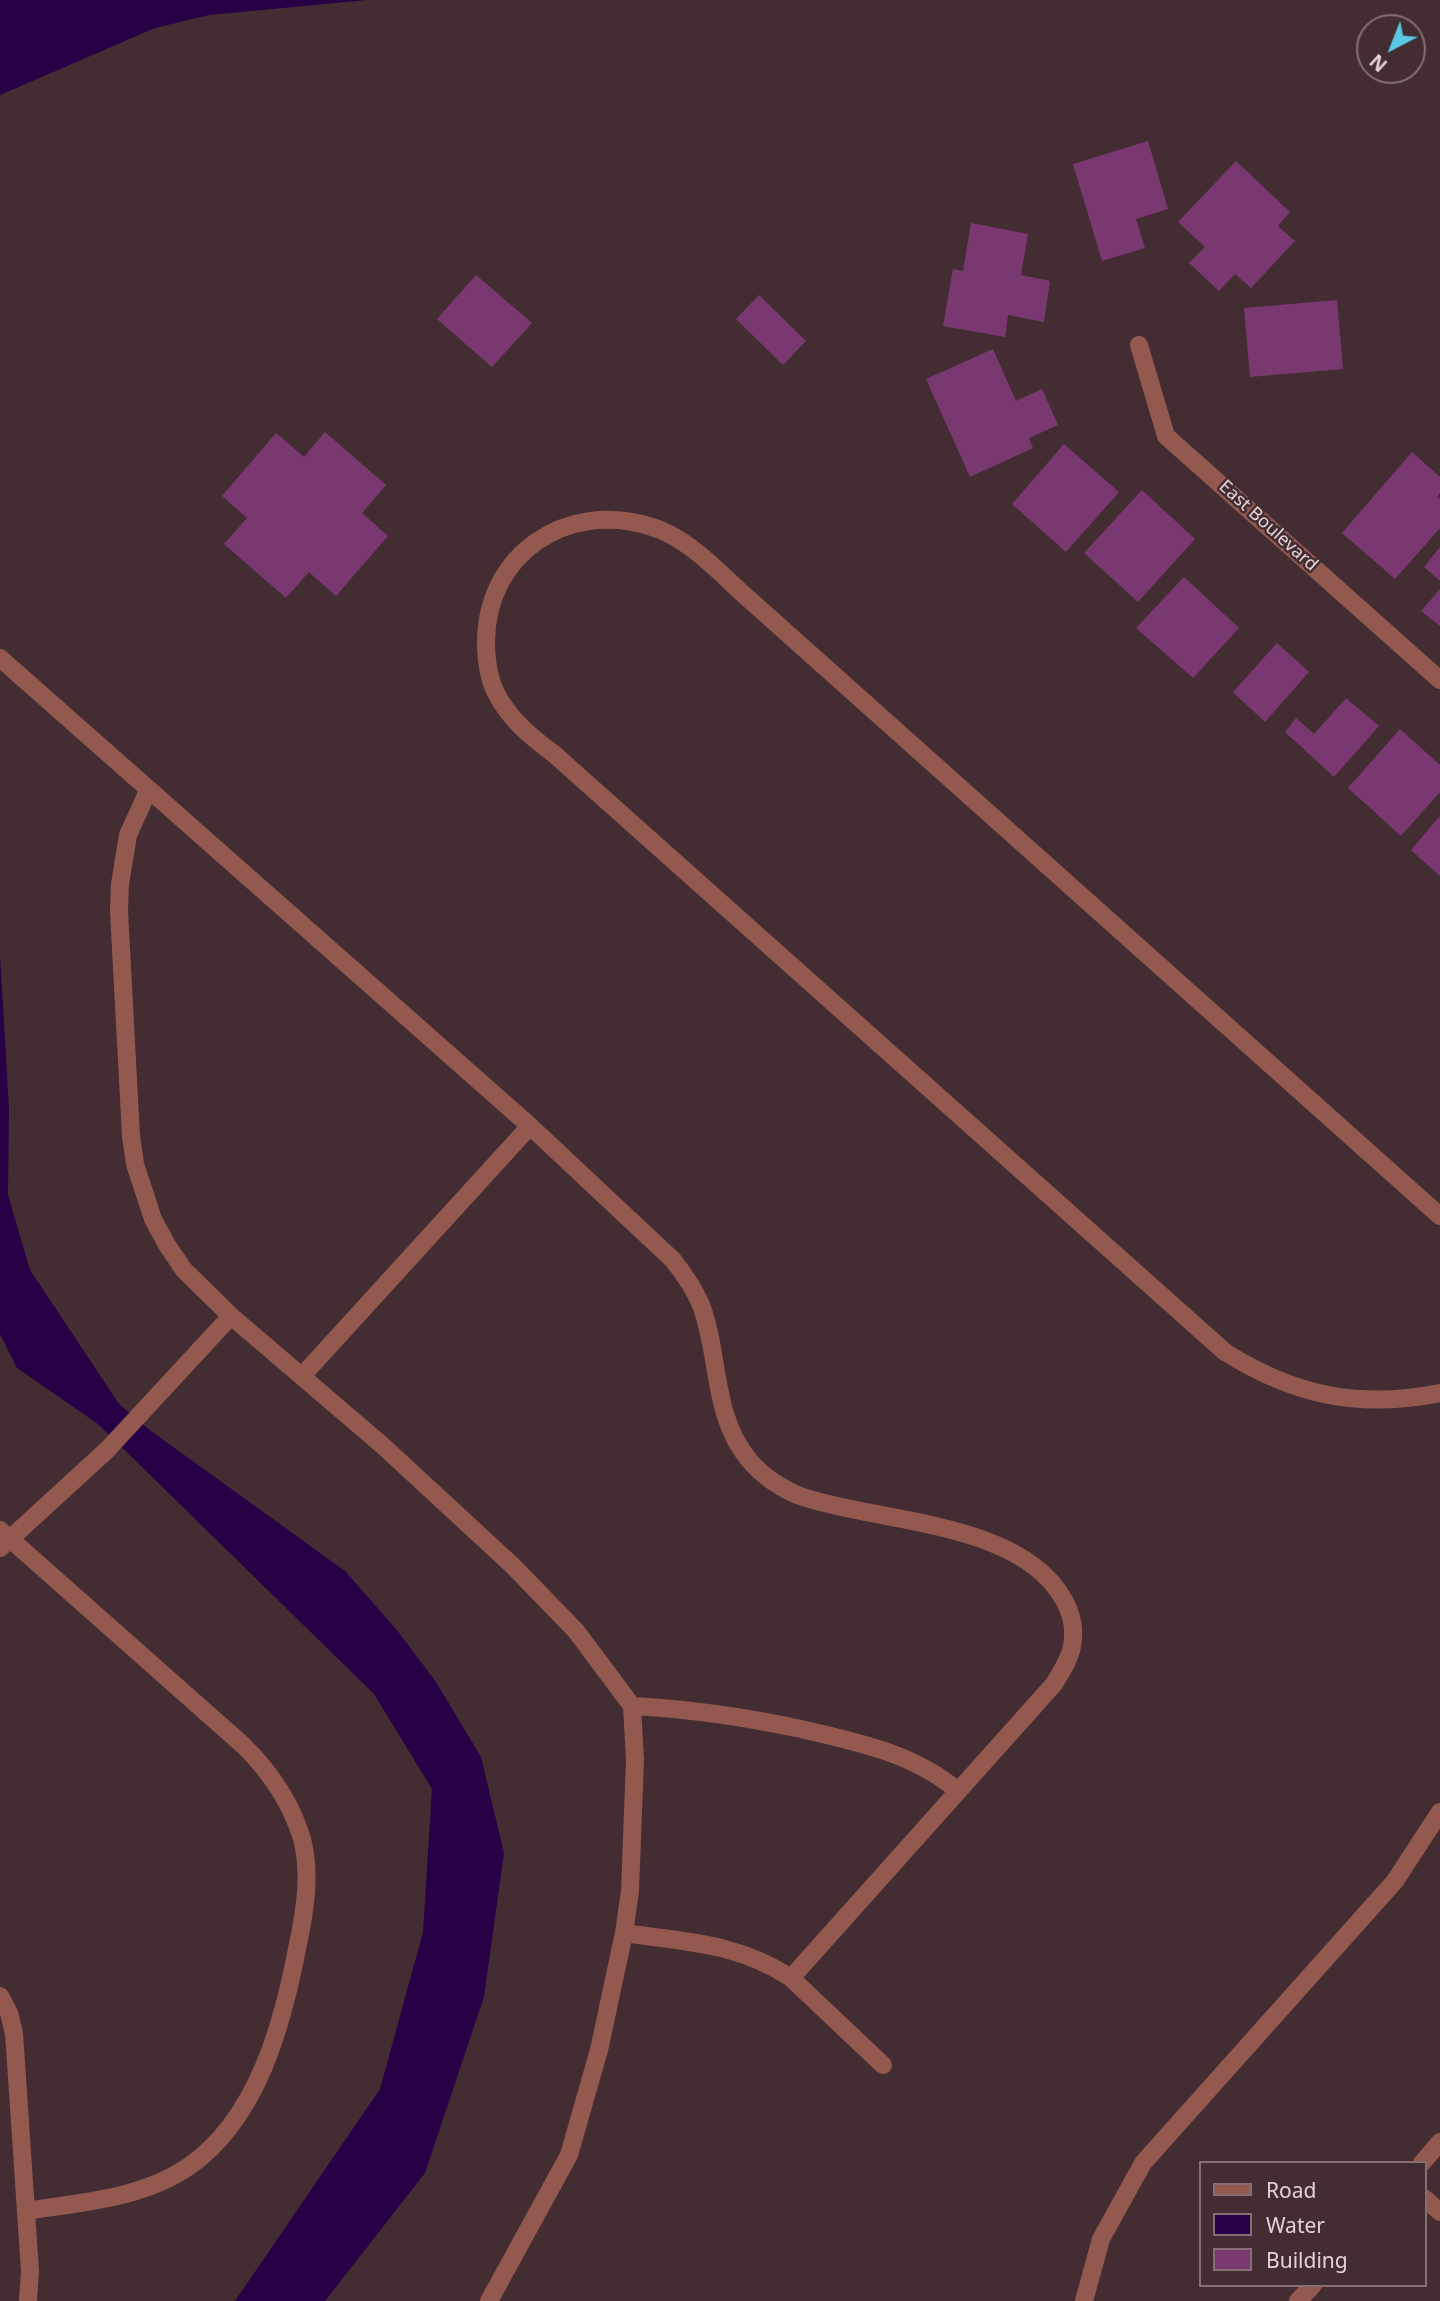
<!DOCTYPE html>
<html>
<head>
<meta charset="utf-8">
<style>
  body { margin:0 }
  #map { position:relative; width:1440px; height:2301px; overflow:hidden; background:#432d33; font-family:"Noto Sans",sans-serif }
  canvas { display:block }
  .legend { position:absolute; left:1199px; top:2161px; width:228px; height:126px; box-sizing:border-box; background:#432d33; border:2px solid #836f74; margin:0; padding:9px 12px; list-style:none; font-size:21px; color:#e2d3d6 }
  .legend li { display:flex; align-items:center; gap:14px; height:35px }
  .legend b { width:35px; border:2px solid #836f74 }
  .north { position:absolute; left:1356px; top:14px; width:70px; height:70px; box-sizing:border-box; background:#432d33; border:2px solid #836f74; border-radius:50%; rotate:222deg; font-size:19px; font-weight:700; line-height:28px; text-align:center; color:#e2d3d6 }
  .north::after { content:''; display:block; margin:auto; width:24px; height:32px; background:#59c8e4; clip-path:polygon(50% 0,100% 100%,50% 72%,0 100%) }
</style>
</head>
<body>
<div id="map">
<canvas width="1440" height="2301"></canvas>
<ul class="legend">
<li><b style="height:9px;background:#93594f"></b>Road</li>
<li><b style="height:19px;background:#270045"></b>Water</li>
<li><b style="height:19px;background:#793970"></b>Building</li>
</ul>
<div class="north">N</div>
</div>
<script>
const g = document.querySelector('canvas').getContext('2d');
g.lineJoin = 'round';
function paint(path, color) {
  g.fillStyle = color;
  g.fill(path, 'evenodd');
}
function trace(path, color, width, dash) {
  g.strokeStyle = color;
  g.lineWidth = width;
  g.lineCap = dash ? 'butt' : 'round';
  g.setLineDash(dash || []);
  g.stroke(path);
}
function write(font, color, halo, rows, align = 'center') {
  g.font = font + ' "Noto Sans",sans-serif';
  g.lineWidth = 5;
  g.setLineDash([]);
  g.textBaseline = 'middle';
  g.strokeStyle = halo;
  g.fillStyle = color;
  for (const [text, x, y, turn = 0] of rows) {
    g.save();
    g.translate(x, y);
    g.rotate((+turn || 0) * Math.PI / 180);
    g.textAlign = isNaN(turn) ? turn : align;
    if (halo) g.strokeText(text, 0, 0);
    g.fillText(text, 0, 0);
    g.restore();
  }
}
const water = new Path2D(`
  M0 0H367L209 15 155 28 0 95Z
  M0 955 9 1109 8 1195 30 1270 119 1404 151 1431 345 1571 396 1629 436 1682 481 1757 504 1853 484 1997 425 2173 325 2301H235L380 2089 423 1932 432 1789 374 1694 98 1424 17 1368 0 1334Z`);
const building = new Path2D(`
  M1148 141 1168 209 1136 219 1145 248 1102 261 1073 164Z
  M1236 161 1290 212 1278 226 1295 241 1251 288 1235 274 1219 291 1189 263 1205 247 1178 222Z
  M971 223 1028 234 1021 275 1050 281 1044 322 1008 315 1005 337 943 326 953 269 963 271Z
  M476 275 532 323 492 367 437 319Z
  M759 295 806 341 783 365 736 319Z
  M1337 300 1343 369 1250 377 1244 308Z
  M993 349 1016 401 1042 389 1058 425 1029 438 1033 448 970 477 926 379Z
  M325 432 386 485 362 513 388 536 336 596 309 572 286 598 224 544 247 518 222 496 276 433 304 457Z
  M1064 444 1119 492 1066 552 1012 504Z
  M1412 452 1440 477V493L1437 497 1440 499V528L1395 579 1342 533Z
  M1142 490 1195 539 1138 602 1084 553Z
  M1440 547V581L1424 567Z
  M1184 577 1239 628 1193 678 1136 628Z
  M1440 589V626L1421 611Z
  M1277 643 1309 672 1265 722 1233 692Z
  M1346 698 1379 726 1334 777 1285 732 1296 718 1314 734Z
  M1400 729 1440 765V792L1401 836 1348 788Z
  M1440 816V876L1411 850Z`);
const lane = new Path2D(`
  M1440 1216 751 601C721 575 689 537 649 526 567 501 487 553 486 641 486 658 488 677 496 693 510 720 530 736 554 754L1225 1352C1295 1396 1359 1409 1440 1393
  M1422 2163 1440 2142
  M1424 2198 1440 2212
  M1084 2301 1101 2239 1143 2163 1395 1881 1440 1812
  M1298 2301 1313 2285`);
const street = new Path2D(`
  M1139 345 1166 436 1440 680
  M0 658 530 1126 673 1260C684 1274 694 1288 701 1305 720 1355 712 1416 749 1460 761 1475 782 1489 800 1496 877 1523 1020 1520 1064 1600 1072 1614 1075 1630 1072 1646 1070 1659 1061 1672 1054 1684L791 1978
  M148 791 128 835 120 884 119 911 131 1136 135 1164 153 1219 167 1245 184 1270 231 1316 382 1445 513 1566 576 1631 632 1706 635 1760 630 1891 624 1933 599 2050 569 2155 489 2301
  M302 1376 530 1126
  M0 1530 244 1746C271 1773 291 1802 302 1839 311 1873 305 1911 298 1944 283 2023 258 2119 188 2167 141 2199 81 2202 26 2211
  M0 1548 107 1450 231 1316
  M632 1706C689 1709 745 1717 801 1729 857 1742 913 1753 958 1791
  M624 1933C686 1942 738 1943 791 1978L883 2065
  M0 1996 9 2013 14 2033 30 2271 28 2301`);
const streetNames = [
  ["East Boulevard",1268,526,42]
];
paint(water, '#270045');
paint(building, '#793970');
trace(lane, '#93594f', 18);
trace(street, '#93594f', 18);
write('18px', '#e2d3d6', '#432d33', streetNames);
</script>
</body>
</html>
